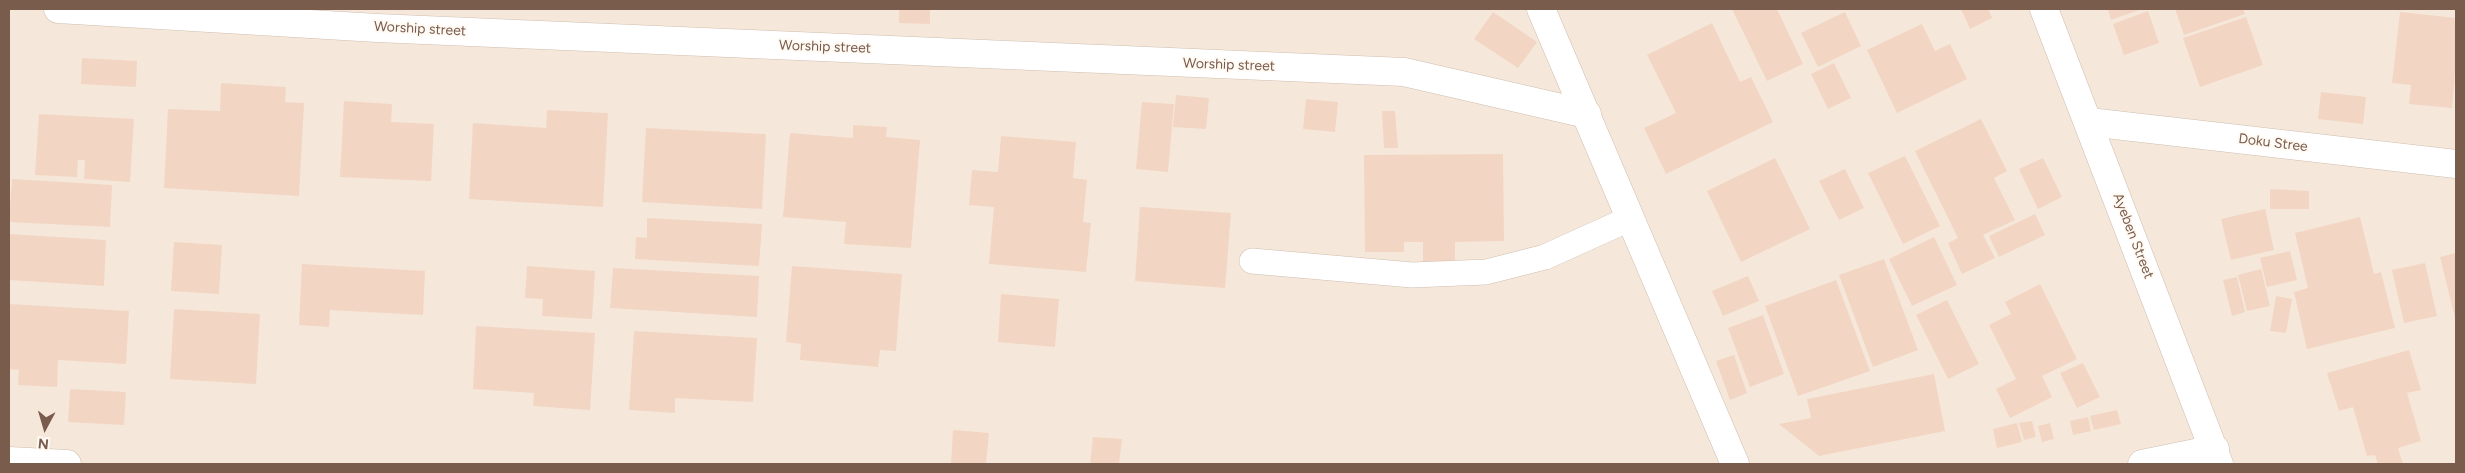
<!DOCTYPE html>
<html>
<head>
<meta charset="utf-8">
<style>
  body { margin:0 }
  #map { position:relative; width:2465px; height:473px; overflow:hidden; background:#fdf6ec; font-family:Figtree,sans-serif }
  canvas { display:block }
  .frame { position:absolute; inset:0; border:10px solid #7a5c4d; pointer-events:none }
  .north { position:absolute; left:20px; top:403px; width:50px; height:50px; -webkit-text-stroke:4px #fffaf3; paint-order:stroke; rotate:186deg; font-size:14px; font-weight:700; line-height:20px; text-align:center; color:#7a5c4d }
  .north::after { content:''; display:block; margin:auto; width:18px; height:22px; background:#7a5c4d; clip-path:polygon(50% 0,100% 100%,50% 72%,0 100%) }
</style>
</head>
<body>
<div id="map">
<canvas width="2465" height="473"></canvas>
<div class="frame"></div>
<div class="north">N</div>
</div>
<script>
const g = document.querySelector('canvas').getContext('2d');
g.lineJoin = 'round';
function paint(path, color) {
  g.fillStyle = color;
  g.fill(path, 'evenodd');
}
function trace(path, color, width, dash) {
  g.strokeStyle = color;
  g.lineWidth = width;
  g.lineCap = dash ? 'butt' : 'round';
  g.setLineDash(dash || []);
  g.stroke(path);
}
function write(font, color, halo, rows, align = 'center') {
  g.font = font + ' Figtree,sans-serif';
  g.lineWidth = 4;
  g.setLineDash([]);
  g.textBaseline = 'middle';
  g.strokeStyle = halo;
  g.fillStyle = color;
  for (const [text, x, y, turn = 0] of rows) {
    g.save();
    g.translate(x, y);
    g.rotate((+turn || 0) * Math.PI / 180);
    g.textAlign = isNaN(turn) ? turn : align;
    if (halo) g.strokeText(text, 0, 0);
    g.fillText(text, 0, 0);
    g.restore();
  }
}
const residential = new Path2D(`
  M9 9H2456V464H9Z`);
const building = new Path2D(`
  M899 9H930V24L899 23Z
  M1732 9H1777L1803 64 1767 81Z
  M1961 9H1988L1992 18 1970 29Z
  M2108 9H2142L2111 20Z
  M2175 9H2243L2245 14 2184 35Z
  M2148 11 2159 43 2124 55 2113 24Z
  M1493 12 1537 42 1518 68 1474 39Z
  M1845 12 1861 46 1818 67 1801 33Z
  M2400 12 2456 18V63L2452 108 2409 104 2411 85 2392 83Z
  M2246 17 2263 65 2200 87 2183 38Z
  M1712 23 1740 82 1751 77 1773 122 1666 174 1644 128 1676 113 1647 55Z
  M1922 24 1935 51 1950 44 1967 79 1897 113 1867 50Z
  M82 58 137 61 136 87 81 84Z
  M1834 63 1851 98 1828 109 1811 74Z
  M221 83 286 87 285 102 304 103 299 196 164 188 168 109 220 111Z
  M2321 92 2366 97 2363 124 2318 119Z
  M1176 95 1209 98 1206 129 1173 127Z
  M1306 99 1338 102 1335 132 1303 129Z
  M344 101 392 104 391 122 434 124 431 181 340 177Z
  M1142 102 1174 104 1168 172 1136 169Z
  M547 110 608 113 603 207 469 199 473 123 546 128Z
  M1382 111H1395L1398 148H1384Z
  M39 114 134 119 130 182 84 179 85 160H78L77 177 35 175Z
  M1981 119 2007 171 1994 178 2015 220 1983 235 1995 258 1962 274 1948 243 1958 238 1915 151Z
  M853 125 887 127 886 137 920 140 911 248 844 244 846 222 783 217 790 133 853 138Z
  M646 128 766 134 762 209 642 202Z
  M1001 136 1076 142 1073 178 1087 180 1083 222 1091 223 1086 272 989 264 994 207 969 205 972 170 998 172Z
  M1503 154 1504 241 1455 242V264H1423V242H1404V252H1365L1364 155Z
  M1905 156 1940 226 1903 244 1868 173Z
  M1775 158 1810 229 1741 262 1707 191Z
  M2043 158 2062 197 2038 209 2019 169Z
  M1845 169 1864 208 1839 220 1819 181Z
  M12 179 112 185 110 227 9 222Z
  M2270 189 2309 191V209H2270Z
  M1140 207 1231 213 1225 288 1135 281Z
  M2265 209 2274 250 2231 260 2221 219Z
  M2035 214 2045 235 1999 257 1989 236Z
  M2360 217 2374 274 2381 272 2395 328 2307 349 2294 292 2308 288 2295 233Z
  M647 218 762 224 759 266 635 259 636 237 647 238Z
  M9 234 106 240 104 286 9 280Z
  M1934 237 1957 285 1912 306 1889 259Z
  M174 242 222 245 219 294 171 291Z
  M2290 251 2297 280 2267 287 2260 258Z
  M2456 253V322L2440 257Z
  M1884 259 1918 350 1873 367 1839 275Z
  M2425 263 2437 316 2404 323 2392 270Z
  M302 264 425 271 423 315 330 310 329 327 299 325Z
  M527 266 595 271 592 319 542 316 543 299 525 298Z
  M792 266 902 274 896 351 880 350 878 367 800 360 801 344 786 342Z
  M613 268 759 276 757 317 610 308Z
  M2261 269 2270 306 2247 311 2238 275Z
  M1748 276 1759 301 1723 316 1712 291Z
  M2237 277 2245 312 2232 316 2223 280Z
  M1836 280 1870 371 1798 396 1765 306Z
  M2040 284 2077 359 2042 376 2052 397 2010 418 1996 389 2016 379 1989 325 2011 314 2005 302Z
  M1001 294 1059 299 1055 347 998 342Z
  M2276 296 2292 299 2286 333 2270 331Z
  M1947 300 1979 364 1948 379 1916 315Z
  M9 304 129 311 126 364 58 360 57 387 18 385 19 370 9 369Z
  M174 309 260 314 256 384 170 379Z
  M1763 315 1784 374 1750 387 1728 328Z
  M476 326 595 333 590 410 533 406 534 393 473 389Z
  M634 331 757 338 753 402 675 398V413L629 410Z
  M2409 350 2421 390 2407 393 2421 441 2398 448 2403 464H2378L2375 455 2367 456 2353 407 2339 411 2327 373Z
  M1734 355 1747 393 1730 400 1716 361Z
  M2083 363 2100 397 2077 408 2060 373Z
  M1934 374 1945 431 1819 456 1779 424 1811 418 1807 399Z
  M70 389 126 392 124 425 68 422Z
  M2117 410 2121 424 2094 430 2090 416Z
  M2088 417 2091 431 2073 435 2070 421Z
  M2032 421 2036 437 2024 440 2019 423Z
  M2017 423 2022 442 1997 448 1993 429Z
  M2050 423 2054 439 2042 442 2038 426Z
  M953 430 989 433 986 464H951Z
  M1093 437 1122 439 1119 464H1090Z`);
const service = new Path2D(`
  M1252 261 1412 275 1486 272 1545 257 1629 219`);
const minor = new Path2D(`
  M58 9 377 28 1404 72 1587 114
  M1541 9 1735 464
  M2089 122 2456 164
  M9 461 67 464
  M2142 464 2215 449`);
const tertiary = new Path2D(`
  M2044 9 2219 464`);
const streetNames = [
  ["Worship street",420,29,3],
  ["Worship street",825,47,2],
  ["Worship street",1229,65,2],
  ["Doku Stree",2273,143,7],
  ["Ayeben Street",2133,236,69]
];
paint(residential, '#f5e8da');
paint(building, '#f3d5c3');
trace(service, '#d1beb0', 26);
trace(minor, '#d1beb0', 29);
trace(tertiary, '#d1beb0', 29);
trace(service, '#fff', 25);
trace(minor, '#fff', 28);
trace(tertiary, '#fff', 28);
write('14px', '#7a5c4d', '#fffaf3', streetNames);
</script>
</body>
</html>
